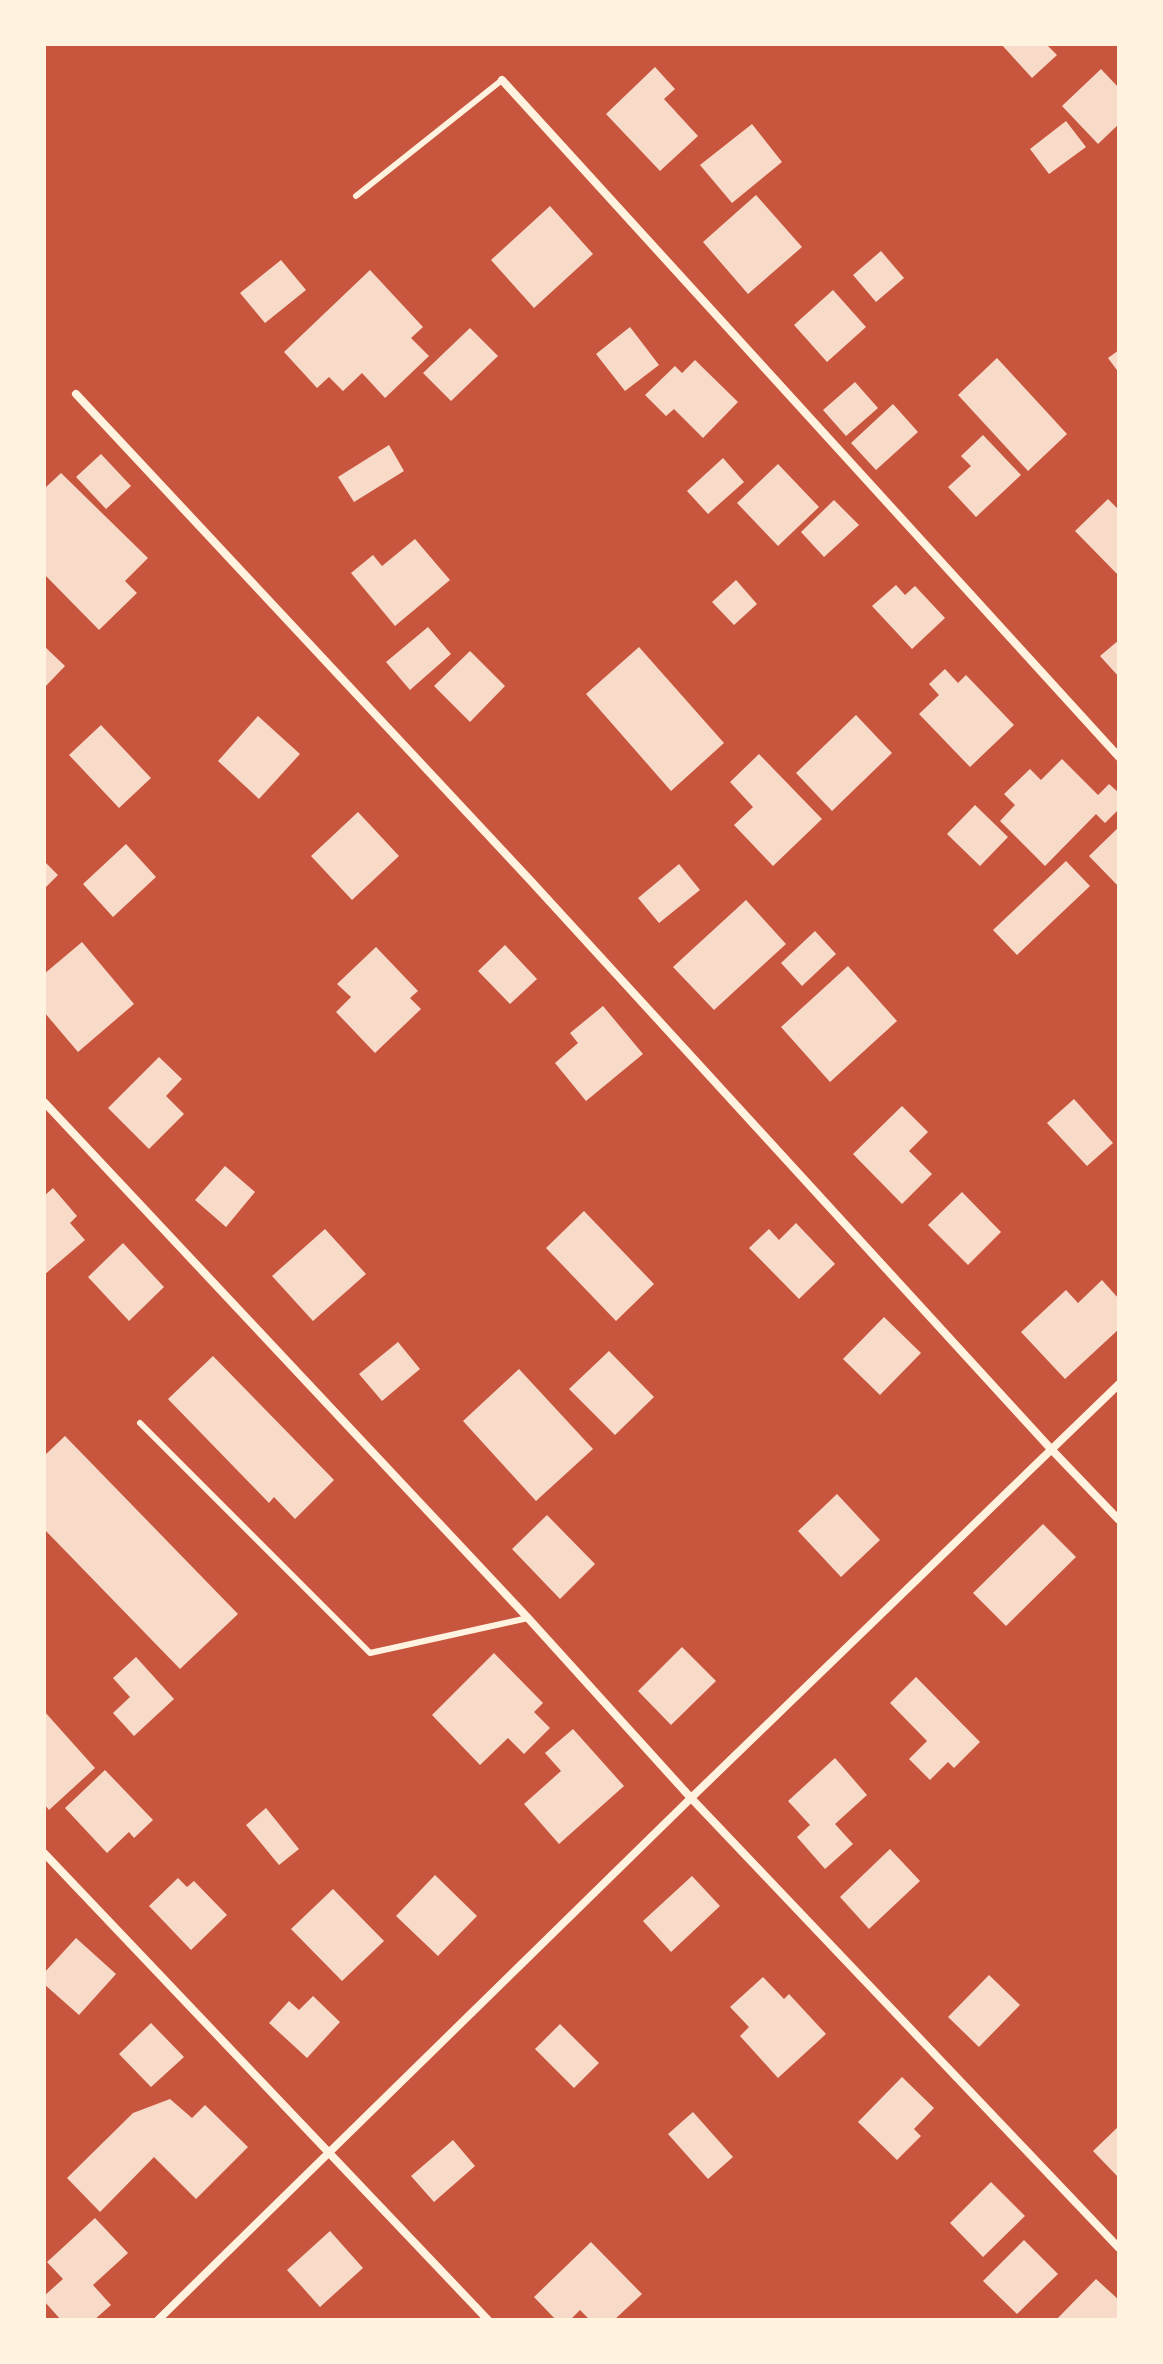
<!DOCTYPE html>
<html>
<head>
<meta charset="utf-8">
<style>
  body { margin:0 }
  #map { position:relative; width:1163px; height:2364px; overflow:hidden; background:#c8553d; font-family:"Noto Sans",sans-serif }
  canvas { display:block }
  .frame { position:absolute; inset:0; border:46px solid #fff3e0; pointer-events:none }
</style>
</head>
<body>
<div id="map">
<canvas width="1163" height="2364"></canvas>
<div class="frame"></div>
</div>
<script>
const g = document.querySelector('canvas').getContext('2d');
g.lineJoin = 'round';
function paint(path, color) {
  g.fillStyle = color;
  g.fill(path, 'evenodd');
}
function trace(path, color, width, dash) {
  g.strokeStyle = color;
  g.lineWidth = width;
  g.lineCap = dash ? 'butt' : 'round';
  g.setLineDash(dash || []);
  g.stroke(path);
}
const building = new Path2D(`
  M1001 44H1050L1048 46 1057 55 1032 78Z
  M655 67 675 89 664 99 698 136 660 171 606 114Z
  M1101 69 1119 88V124L1098 144 1062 106Z
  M1066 121 1086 147 1049 174 1030 149Z
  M752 124 782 162 732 203 700 165Z
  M756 195 802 247 748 294 703 242Z
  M550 206 593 254 534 308 491 260Z
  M881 251 904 278 876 302 853 275Z
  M281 260 306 290 265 323 240 293Z
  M370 270 423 327 411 338 429 356 385 398 362 373 343 391 329 377 317 388 284 352Z
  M833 290 866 327 827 362 794 325Z
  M630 327 659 365 625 391 596 354Z
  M470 328 498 356 451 401 423 373Z
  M1119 350V373L1108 358Z
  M997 358 1067 434 1028 471 958 395Z
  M695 360 738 402 703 438 674 409 666 416 645 395 675 366 682 373Z
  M855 382 878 408 846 436 823 410Z
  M893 404 918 432 876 470 851 443Z
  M983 435 1021 475 976 517 948 487 971 466 961 456Z
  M389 445 404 471 354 502 338 477Z
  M101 454 131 486 106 509 76 477Z
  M723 458 744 482 708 514 687 491Z
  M778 464 819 507 778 546 737 503Z
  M61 473 148 558 125 581 137 593 99 630 44 574V489Z
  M1108 499 1119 510V576L1075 531Z
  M834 500 859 525 824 557 801 532Z
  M415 539 450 580 395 626 351 573 373 555 382 566Z
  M736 580 757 604 734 625 712 602Z
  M896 585 905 595 915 586 945 618 912 649 872 606Z
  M428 627 451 654 410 690 386 662Z
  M1119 640V677L1100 656Z
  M44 646 65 666 44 688Z
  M639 647 724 743 671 791 586 694Z
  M470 651 505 686 470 722 434 686Z
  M945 669 958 683 966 675 1014 725 970 767 919 714 939 695 929 684Z
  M856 715 892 753 832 811 796 773Z
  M258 716 300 754 259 799 218 761Z
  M101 725 151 778 119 808 69 755Z
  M759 754 822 819 773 866 734 825 753 807 730 782Z
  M1062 759 1098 795 1109 784 1119 793V809L1105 823 1096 814 1045 866 1000 821 1015 805 1004 794 1030 769 1041 780Z
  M975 805 1008 837 980 866 947 834Z
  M358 812 399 856 352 900 311 856Z
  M1119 827V887L1089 856Z
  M126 844 156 877 113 917 83 884Z
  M44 861 58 875 44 889Z
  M1066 861 1090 886 1017 955 993 930Z
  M679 864 700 890 659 923 638 898Z
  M746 900 786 944 714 1010 673 967Z
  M815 931 836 954 802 986 781 963Z
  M82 942 134 1004 78 1052 44 1012V974Z
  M505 945 537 979 510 1004 478 971Z
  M376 947 418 991 410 998 421 1009 375 1053 336 1012 351 997 337 984Z
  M848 966 897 1021 830 1082 781 1027Z
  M603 1006 643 1054 586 1101 555 1063 578 1043 570 1033Z
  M159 1057 182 1079 166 1096 184 1114 149 1149 108 1108Z
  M1074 1099 1113 1143 1087 1166 1047 1123Z
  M902 1106 928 1132 909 1151 932 1174 902 1204 853 1154Z
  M225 1166 255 1192 226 1227 195 1200Z
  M53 1188 77 1216 70 1223 85 1240 44 1275V1196Z
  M962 1192 1001 1232 968 1265 928 1225Z
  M584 1211 654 1284 616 1321 546 1248Z
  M796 1223 835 1264 799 1299 749 1248 769 1229 779 1240Z
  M325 1229 366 1274 313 1321 272 1276Z
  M123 1243 164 1287 129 1321 88 1277Z
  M1102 1280 1119 1299V1329L1065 1379 1021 1332 1066 1290 1078 1303Z
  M884 1317 921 1353 880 1395 843 1359Z
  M398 1342 420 1369 382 1401 359 1374Z
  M609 1351 654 1397 615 1435 569 1389Z
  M213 1356 334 1480 295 1519 274 1497 269 1503 168 1399Z
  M519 1369 593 1449 536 1501 463 1421Z
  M65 1436 238 1614 180 1669 44 1529V1456Z
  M837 1494 880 1540 841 1577 798 1531Z
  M547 1515 595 1564 560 1599 512 1549Z
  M1043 1524 1076 1557 1006 1626 973 1593Z
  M682 1647 716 1681 671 1725 638 1691Z
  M494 1653 543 1703 534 1712 550 1728 524 1754 508 1738 480 1765 432 1715Z
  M136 1657 174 1699 134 1736 113 1713 130 1697 113 1678Z
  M916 1677 980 1742 954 1768 948 1762 930 1780 909 1759 927 1741 890 1703Z
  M44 1711 95 1768 49 1810 44 1804Z
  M573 1729 624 1786 559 1844 524 1804 561 1771 545 1753Z
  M835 1758 867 1795 835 1824 853 1844 825 1869 797 1837 810 1825 788 1801Z
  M105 1770 153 1820 134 1838 129 1832 107 1853 65 1808Z
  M266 1808 299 1849 279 1865 246 1825Z
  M890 1849 920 1881 869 1929 840 1897Z
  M435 1875 477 1916 438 1956 396 1916Z
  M692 1876 720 1906 671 1952 643 1921Z
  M178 1878 187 1887 194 1881 227 1915 191 1950 149 1906Z
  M333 1889 384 1941 342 1981 291 1929Z
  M76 1938 116 1974 79 2015 44 1984V1973Z
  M989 1975 1020 2005 979 2047 948 2017Z
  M763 1977 784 1999 789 1994 826 2034 778 2078 740 2036 749 2027 730 2007Z
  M313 1996 340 2022 307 2058 269 2023 289 2001 299 2010Z
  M151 2023 184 2057 151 2087 119 2054Z
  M560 2024 599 2063 574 2088 535 2049Z
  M902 2077 934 2108 914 2129 921 2136 897 2160 858 2122Z
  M170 2099 192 2118 205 2105 248 2147 196 2199 154 2157 100 2212 67 2178 133 2113Z
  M693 2112 733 2157 708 2179 668 2134Z
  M1119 2126V2178L1093 2151Z
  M453 2140 475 2166 434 2202 411 2176Z
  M991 2182 1025 2216 983 2257 950 2223Z
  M95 2218 128 2253 93 2285 111 2305 94 2320H61L44 2301V2296L63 2279 47 2262Z
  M330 2231 363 2268 320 2307 287 2270Z
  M1024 2240 1058 2274 1017 2314 983 2281Z
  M591 2242 642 2294 614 2320H590L580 2310 570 2320H556L534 2297Z
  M1096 2279 1119 2300V2320H1056Z`);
const service = new Path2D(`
  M356 196 502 80
  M140 1423 370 1653 528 1618`);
const minor = new Path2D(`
  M502 80 1119 757
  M76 394 530 880 1051 1449 1119 1520
  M44 1102 528 1618 691 1798 1119 2248
  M44 1853 488 2320
  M158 2320 691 1798 1119 1384`);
paint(building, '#f7dbc8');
trace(service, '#fff3e0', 6);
trace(minor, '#fff3e0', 8);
</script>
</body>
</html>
